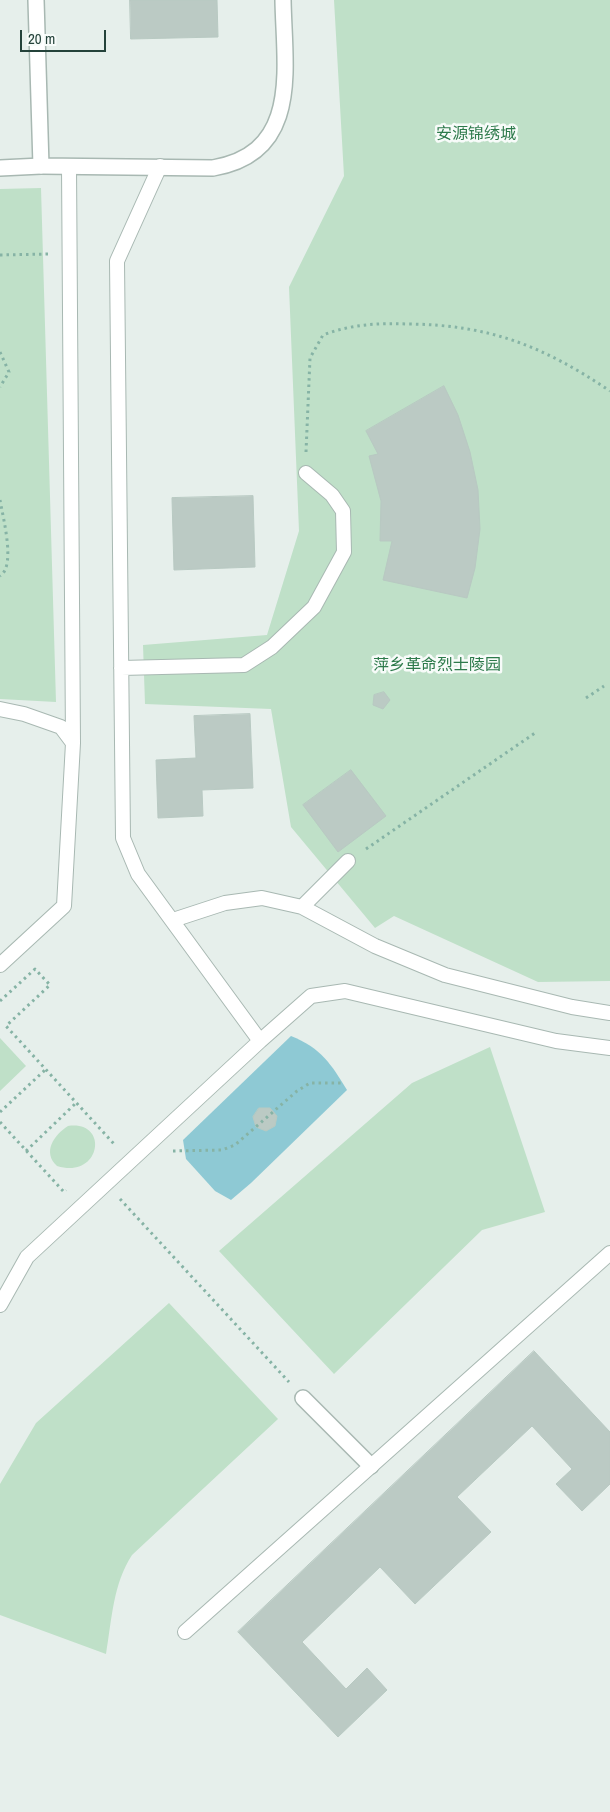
<!DOCTYPE html>
<html>
<head>
<meta charset="utf-8">
<style>
  body { margin:0 }
  #map { position:relative; width:610px; height:1812px; overflow:hidden; background:#e6efeb; font-family:"Archivo Narrow",sans-serif }
  canvas { display:block }
  .scale { position:absolute; left:20px; top:30px; width:86px; height:22px; box-sizing:border-box; border:2px solid #24423a; border-top:0; padding-left:6px; font-size:15px; line-height:18px; white-space:nowrap; color:#24423a; -webkit-text-stroke:4px #f7fbf9; paint-order:stroke }
</style>
</head>
<body>
<div id="map">
<canvas width="610" height="1812"></canvas>
<div class="scale">20 m</div>
</div>
<script>
const g = document.querySelector('canvas').getContext('2d');
g.lineJoin = 'round';
function paint(path, color) {
  g.fillStyle = color;
  g.fill(path, 'evenodd');
}
function trace(path, color, width, dash) {
  g.strokeStyle = color;
  g.lineWidth = width;
  g.lineCap = dash ? 'butt' : 'round';
  g.setLineDash(dash || []);
  g.stroke(path);
}
function write(font, color, halo, rows, align = 'center') {
  g.font = font + ' "Archivo Narrow","Noto Sans SC",sans-serif';
  g.lineWidth = 5;
  g.setLineDash([]);
  g.textBaseline = 'middle';
  g.strokeStyle = halo;
  g.fillStyle = color;
  for (const [text, x, y, turn = 0] of rows) {
    g.save();
    g.translate(x, y);
    g.rotate((+turn || 0) * Math.PI / 180);
    g.textAlign = isNaN(turn) ? turn : align;
    if (halo) g.strokeText(text, 0, 0);
    g.fillText(text, 0, 0);
    g.restore();
  }
}
const green = new Path2D(`
  M334 0H610V981L538 982 394 916 375 928 291 827 271 709 145 704 143 645 267 635 299 531 289 287 344 176Z
  M41 188 56 702 0 699V189Z
  M0 1038 26 1066 0 1091Z
  M490 1047 545 1212 482 1230 334 1374 219 1251 412 1083Z
  M68 1126C110 1120 101 1180 57 1166 42 1152 54 1135 68 1126Z
  M169 1303 278 1419 132 1555C113 1584 112 1619 106 1654L0 1615V1484L36 1423Z`);
const water = new Path2D(`
  M291 1036C321 1048 331 1064 347 1090L251 1183 231 1200 215 1191 186 1159 183 1140Z`);
const building = new Path2D(`
  M130 0H217L218 37 131 39Z
  M444 386 458 415 470 452 478 490 480 529 475 568 467 598 383 580 392 541H380L381 501 369 456 378 454 366 431Z
  M253 496 255 567 174 570 172 498Z
  M384 692 390 700 383 709 373 705 374 695Z
  M250 714 253 788 202 790 203 816 158 818 156 760 196 758 194 716Z
  M351 770 386 816 338 852 303 805Z
  M259 1108H270L277 1116 275 1126 266 1131 256 1127 253 1117Z
  M534 1351 610 1432V1484L582 1511 556 1484 572 1469 532 1426 457 1497 491 1532 415 1604 380 1567 302 1642 346 1689 367 1668 387 1690 338 1737 238 1632Z`);
const path = new Path2D(`
  M0 255 49 254
  M0 352 9 372 0 387
  M306 452 310 358 323 335C352 324 378 323 409 324 490 325 543 346 610 391
  M0 500C3 518 16 566 0 576
  M586 698 604 686
  M366 849 535 733
  M0 1001 35 969 50 985 6 1026 115 1145
  M0 1112 45 1070
  M0 1122 64 1192 66 1190
  M26 1151 76 1103
  M173 1151 222 1150 235 1145 297 1091 310 1083H342
  M120 1199 289 1382`);
const service = new Path2D(`
  M69 167 73 743
  M121 668 244 665 272 647 314 607 344 552 343 511 332 495 306 473
  M0 709 24 714 61 727 73 743 64 906 0 965
  M302 907 348 861
  M173 920 225 903 262 898 302 907 375 946 445 975 572 1007 610 1013
  M260 1041 311 996 345 991 556 1041 610 1048
  M0 1305 27 1257 260 1041 138 874 123 838 117 261 160 166
  M185 1632 610 1253`);
const pedestrian = new Path2D(`
  M303 1398 371 1466`);
const minor = new Path2D(`
  M0 168 41 166`);
const tertiary = new Path2D(`
  M36 0 41 166 213 168C302 153 284 67 283 0`);
const parkNames = [
  ["安源锦绣城",476,135],
  ["萍乡革命烈士陵园",437,666]
];
paint(green, '#bfe0c8');
paint(water, '#8ec9d4');
paint(building, '#bbcac4');
trace(building, '#b8c9c2', 1);
trace(service, '#a8b8b2', 16);
trace(pedestrian, '#a8b8b2', 18);
trace(minor, '#a8b8b2', 18);
trace(tertiary, '#a8b8b2', 18);
trace(path, '#86b3a5', 3, [2.5, 4]);
trace(service, '#fff', 14);
trace(pedestrian, '#fff', 15);
trace(minor, '#fff', 15);
trace(tertiary, '#fff', 15);
write('16px', '#2d7a4b', '#f7fbf9', parkNames);
</script>
</body>
</html>
